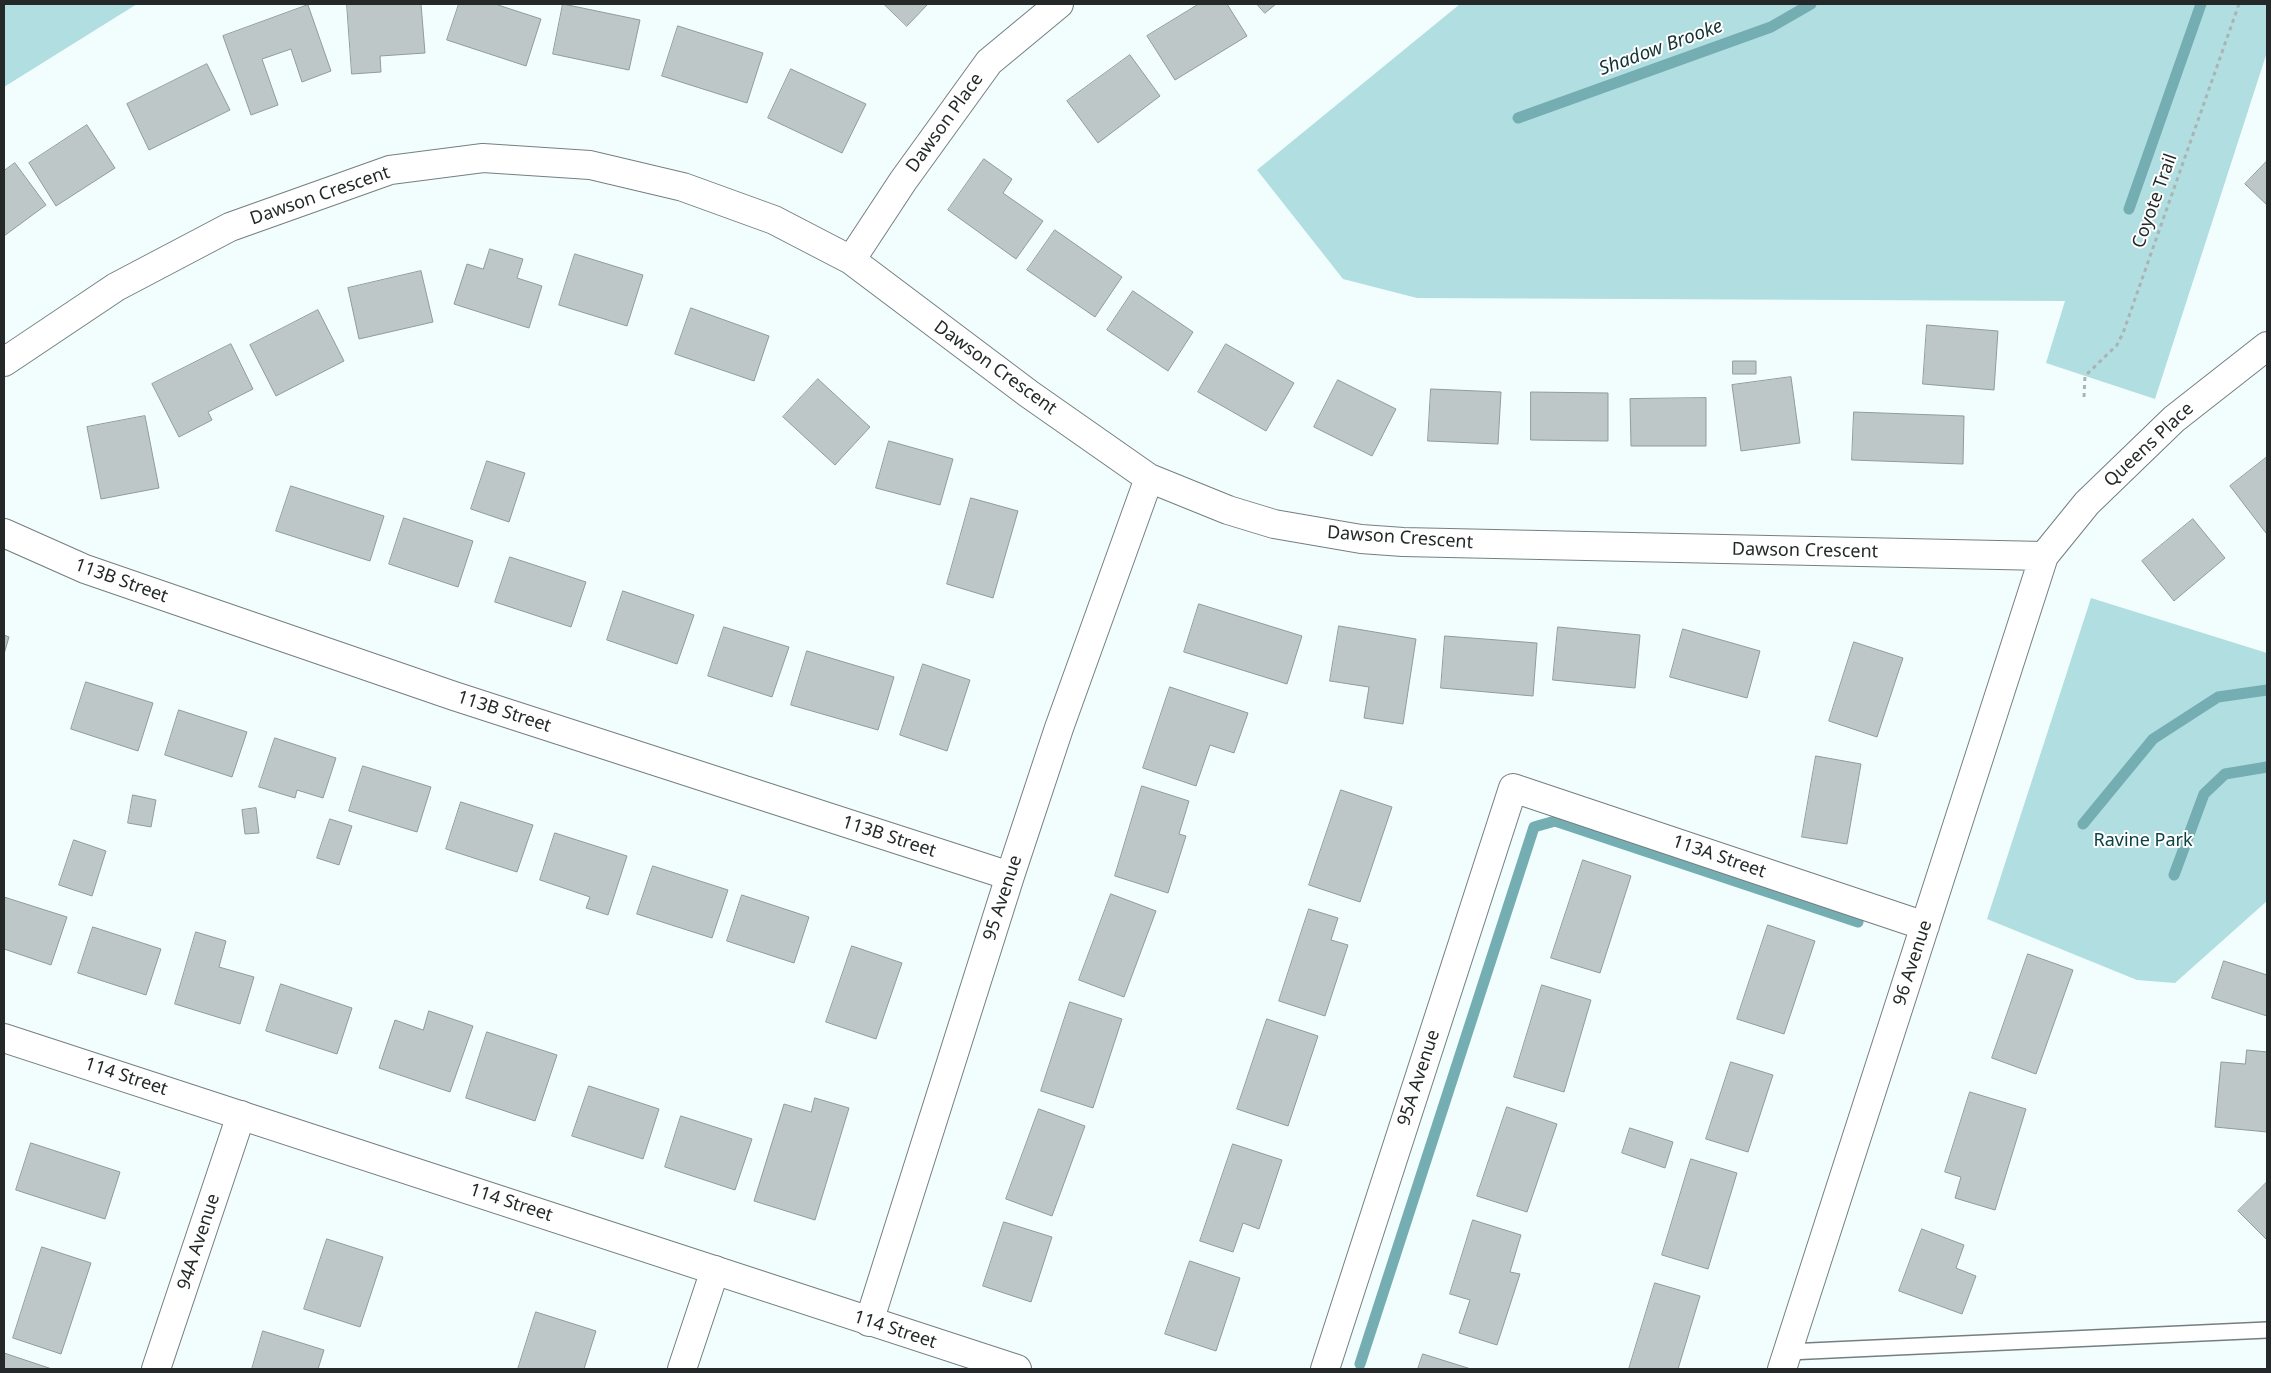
<!DOCTYPE html>
<html>
<head>
<meta charset="utf-8">
<style>
  body { margin:0 }
  #map { position:relative; width:2271px; height:1373px; overflow:hidden; background:#f2fdfd; font-family:"Noto Sans",sans-serif }
  canvas { display:block }
  .frame { position:absolute; inset:0; border:5px solid #242828; pointer-events:none }
</style>
</head>
<body>
<div id="map">
<canvas width="2271" height="1373"></canvas>
<div class="frame"></div>
</div>
<script>
const g = document.querySelector('canvas').getContext('2d');
g.lineJoin = 'round';
function paint(path, color) {
  g.fillStyle = color;
  g.fill(path, 'evenodd');
}
function trace(path, color, width, dash) {
  g.strokeStyle = color;
  g.lineWidth = width;
  g.lineCap = dash ? 'butt' : 'round';
  g.setLineDash(dash || []);
  g.stroke(path);
}
function write(font, color, halo, rows, align = 'center') {
  g.font = font + ' "Noto Sans",sans-serif';
  g.lineWidth = 4;
  g.setLineDash([]);
  g.textBaseline = 'middle';
  g.strokeStyle = halo;
  g.fillStyle = color;
  for (const [text, x, y, turn = 0] of rows) {
    g.save();
    g.translate(x, y);
    g.rotate((+turn || 0) * Math.PI / 180);
    g.textAlign = isNaN(turn) ? turn : align;
    if (halo) g.strokeText(text, 0, 0);
    g.fillText(text, 0, 0);
    g.restore();
  }
}
const green = new Path2D(`
  M4 4H137L4 87Z
  M1460 4H2267V52L2155 399 2046 363 2065 301 1417 298 1343 279 1257 170Z
  M2091 598 2267 653V901L2175 983 2137 980 1987 919Z`);
const stream = new Path2D(`
  M1518 118 1771 27 1811 4
  M2129 209 2201 4
  M2083 824 2153 739 2218 697 2267 690
  M2174 875 2204 794 2225 774 2267 767
  M1360 1364 1534 827 1555 821 1858 922`);
const building = new Path2D(`
  M347 4H421L425 53 380 56 381 72 352 74Z
  M459 4H495L541 19 526 66 447 40Z
  M563 4 640 20 629 70 553 54Z
  M884 4H928L907 26Z
  M1199 4H1227L1247 36 1175 80 1147 36Z
  M1257 4H1276L1265 13Z
  M308 5 331 71 302 82 291 49 262 59 278 105 251 115 223 36Z
  M678 26 763 53 747 103 662 76Z
  M1130 55 1160 96 1098 143 1067 101Z
  M207 64 230 110 149 150 127 104Z
  M791 69 866 104 842 153 768 118Z
  M87 125 115 168 56 206 29 163Z
  M984 159 1012 179 1003 193 1043 221 1016 259 948 210Z
  M2267 161V205L2245 184Z
  M15 163 46 205 4 236V171Z
  M1055 230 1122 277 1095 317 1027 270Z
  M490 249 523 259 517 278 542 286 529 328 454 304 467 264 483 269Z
  M575 254 643 275 627 326 559 305Z
  M421 271 433 322 359 339 348 288Z
  M1133 291 1193 332 1168 371 1107 330Z
  M691 308 769 336 754 381 675 354Z
  M318 310 344 361 276 396 250 345Z
  M1927 325 1998 331 1994 390 1923 384Z
  M231 344 253 389 208 412 212 420 179 437 152 384Z
  M1226 344 1294 383 1266 431 1198 392Z
  M1733 361H1756V374H1733Z
  M1791 377 1800 443 1741 451 1732 385Z
  M818 379 870 427 835 465 783 417Z
  M1338 380 1396 409 1372 456 1314 427Z
  M1431 389 1501 392 1498 444 1428 441Z
  M1531 392 1608 393V441L1531 440Z
  M1706 398V446H1631L1630 399Z
  M1854 412 1964 416 1963 464 1852 460Z
  M145 416 159 488 101 499 87 427Z
  M889 441 953 459 940 505 876 488Z
  M2267 457V532L2266 533 2230 486Z
  M487 461 525 473 509 522 471 509Z
  M291 486 384 516 370 561 276 531Z
  M971 498 1018 511 993 598 947 584Z
  M404 518 473 541 458 587 389 564Z
  M2193 519 2225 558 2174 601 2142 561Z
  M510 557 586 582 571 627 495 602Z
  M623 591 694 615 677 664 607 640Z
  M1199 604 1302 636 1287 684 1184 652Z
  M1339 626 1416 639 1403 724 1364 718 1369 687 1330 681Z
  M724 627 789 647 772 697 708 676Z
  M1558 627 1640 635 1635 688 1553 680Z
  M1683 629 1760 651 1747 698 1670 677Z
  M4 635 9 637 4 654Z
  M1445 636 1537 643 1533 696 1441 688Z
  M1854 642 1903 658 1877 737 1829 721Z
  M807 651 894 677 878 730 791 705Z
  M923 664 970 680 947 751 900 735Z
  M86 682 153 703 138 751 71 729Z
  M1170 687 1248 713 1234 753 1210 745 1196 786 1143 768Z
  M179 710 247 732 232 777 165 755Z
  M275 738 336 758 323 798 297 790 295 798 259 787Z
  M1816 756 1861 764 1847 844 1802 837Z
  M363 766 431 787 417 832 349 811Z
  M1142 786 1189 801 1179 834 1186 836 1168 893 1115 876Z
  M1341 790 1392 807 1360 902 1309 885Z
  M133 795 156 800 151 827 128 823Z
  M461 802 533 825 517 872 446 849Z
  M256 808 259 833 245 834 242 810Z
  M330 819 352 826 339 865 317 858Z
  M555 833 627 856 608 915 586 908 590 897 540 880Z
  M74 840 106 851 92 896 59 885Z
  M1583 860 1631 876 1600 973 1551 958Z
  M653 866 728 890 712 938 637 914Z
  M1111 894 1156 911 1124 997 1079 980Z
  M742 895 809 917 794 963 727 941Z
  M4 897 67 917 51 965 4 949Z
  M1309 909 1338 918 1331 940 1348 945 1325 1016 1279 1001Z
  M1768 925 1815 941 1784 1034 1737 1019Z
  M93 927 161 949 146 995 78 973Z
  M196 932 226 941 219 967 254 977 240 1024 175 1004Z
  M852 946 902 963 876 1039 826 1022Z
  M2028 954 2073 970 2036 1074 1992 1058Z
  M2224 961 2267 975V1016L2212 998Z
  M281 984 352 1008 337 1054 266 1031Z
  M1542 985 1591 1000 1564 1092 1514 1077Z
  M1070 1002 1122 1019 1093 1108 1041 1091Z
  M429 1011 473 1026 450 1092 379 1068 395 1020 423 1030Z
  M1267 1019 1318 1036 1288 1126 1237 1109Z
  M487 1032 557 1055 535 1121 466 1098Z
  M2247 1050 2267 1052V1132L2215 1127 2221 1062 2245 1064Z
  M1731 1062 1773 1075 1748 1152 1706 1139Z
  M589 1086 659 1109 643 1159 572 1136Z
  M1970 1092 2026 1109 1995 1210 1955 1198 1961 1177 1945 1172Z
  M815 1098 849 1108 815 1220 754 1201 784 1104 811 1112Z
  M1507 1107 1557 1124 1527 1212 1477 1196Z
  M1039 1109 1085 1126 1052 1216 1006 1199Z
  M681 1116 752 1139 735 1190 665 1167Z
  M1630 1128 1673 1142 1665 1168 1622 1153Z
  M31 1143 120 1172 105 1219 16 1190Z
  M1233 1144 1282 1160 1259 1229 1243 1223 1233 1252 1200 1241Z
  M1691 1159 1737 1173 1708 1269 1662 1255Z
  M2267 1182V1240L2238 1211Z
  M1473 1220 1521 1235 1510 1272 1520 1274 1497 1345 1459 1333 1470 1300 1450 1294Z
  M1004 1222 1052 1237 1031 1302 983 1286Z
  M1922 1229 1964 1245 1956 1268 1976 1276 1962 1314 1899 1291Z
  M327 1239 383 1257 360 1327 304 1309Z
  M42 1247 91 1263 61 1354 13 1338Z
  M1190 1261 1240 1278 1216 1351 1165 1334Z
  M1655 1283 1700 1296 1678 1369H1629Z
  M536 1312 596 1331 584 1369H518Z
  M263 1331 324 1350 318 1369H252Z
  M4 1353 52 1369H4Z
  M1423 1354 1471 1369H1418Z`);
const path = new Path2D(`
  M2084 397 2085 376 2117 345 2123 333 2239 4`);
const service = new Path2D(`
  M1788 1352 2267 1330`);
const minor = new Path2D(`
  M851 260 903 181 989 62 1059 4
  M4 362 116 287 230 227 390 170 483 158 590 165 683 187 774 220 851 260 1029 394 1149 478 1228 510 1274 524 1361 539 1403 542 2044 556
  M4 533 85 569 454 696 1010 876
  M869 1322 1010 876 1059 728 1149 478
  M156 1369 241 1115
  M682 1369 715 1270
  M1325 1369 1513 788 1925 926
  M1782 1369 2044 556 2087 503 2174 419 2267 346`);
const tertiary = new Path2D(`
  M4 1038 1017 1369`);
const streetNames = [
  ["Dawson Place",945,123,-54],
  ["Dawson Crescent",320,196,-19],
  ["Coyote Trail",2155,201,-70],
  ["Dawson Crescent",995,368,36],
  ["Queens Place",2149,445,-43],
  ["Dawson Crescent",1400,538,4],
  ["Dawson Crescent",1805,551,1],
  ["113B Street",121,581,20],
  ["113B Street",504,712,18],
  ["113B Street",889,837,18],
  ["113A Street",1719,857,19],
  ["95 Avenue",1003,898,-72],
  ["96 Avenue",1913,963,-72],
  ["114 Street",126,1077,18],
  ["95A Avenue",1419,1078,-72],
  ["114 Street",511,1203,18],
  ["94A Avenue",199,1242,-72],
  ["114 Street",895,1330,18]
];
const parkNames = [
  ["Ravine Park",2143,841]
];
const waterNames = [
  ["Shadow Brooke",1661,48,-20]
];
paint(green, '#b1dee1');
trace(stream, '#74aeb2', 11);
paint(building, '#bdc7c8');
trace(building, '#919b9b', 1);
trace(service, '#757f7f', 18);
trace(minor, '#757f7f', 30);
trace(tertiary, '#757f7f', 30);
trace(path, '#abb4b4', 3, [4, 4]);
trace(service, '#fff', 15);
trace(minor, '#fff', 28);
trace(tertiary, '#fff', 28);
write('18px', '#242828', '#fff', streetNames);
write('18px', '#0a4245', '#fff', parkNames);
write('italic 19px', '#143234', '#fff', waterNames);
</script>
</body>
</html>
